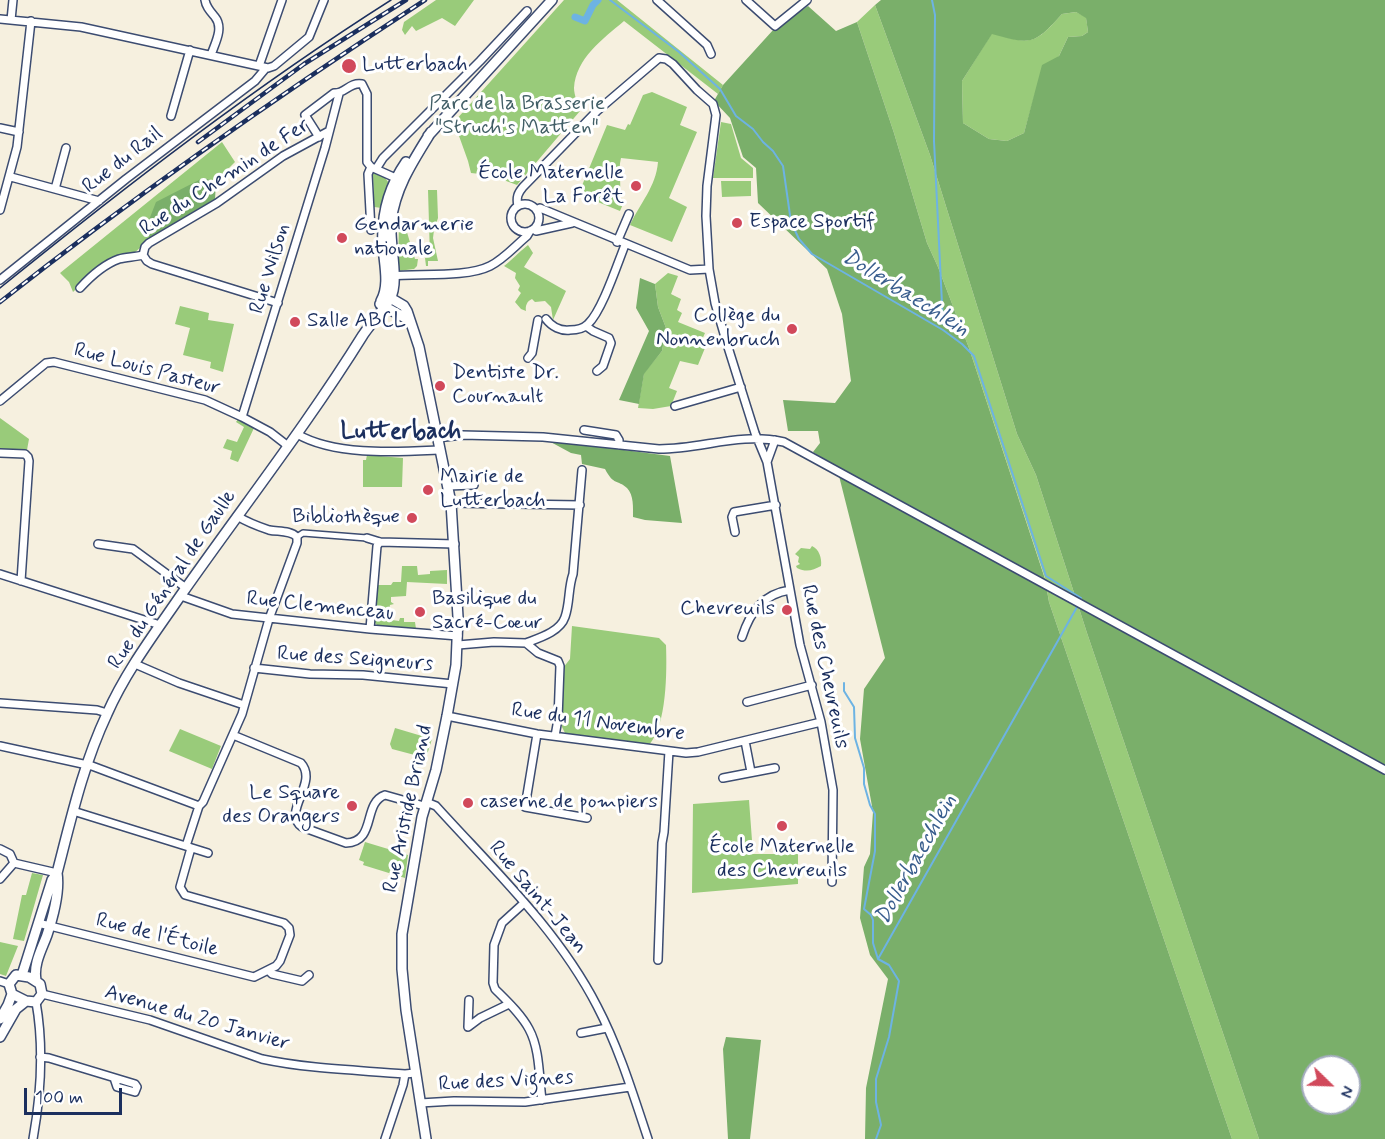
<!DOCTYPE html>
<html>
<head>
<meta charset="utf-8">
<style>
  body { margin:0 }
  #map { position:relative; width:1385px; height:1139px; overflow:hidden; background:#f6f0df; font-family:Mynerve,sans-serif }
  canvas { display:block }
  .north { position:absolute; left:1301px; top:1055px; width:60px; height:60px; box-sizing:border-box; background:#fff; border:2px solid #a4acbf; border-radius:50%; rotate:113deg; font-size:16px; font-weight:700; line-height:24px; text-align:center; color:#1b2f5e }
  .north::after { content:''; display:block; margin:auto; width:21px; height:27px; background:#d1495b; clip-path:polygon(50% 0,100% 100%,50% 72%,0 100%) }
  .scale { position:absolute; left:24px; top:1088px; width:98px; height:27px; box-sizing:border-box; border:3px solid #1b2f5e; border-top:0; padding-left:8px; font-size:18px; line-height:21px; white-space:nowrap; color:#1b2f5e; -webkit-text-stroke:4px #fff; paint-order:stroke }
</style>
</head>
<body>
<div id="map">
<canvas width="1385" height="1139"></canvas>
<div class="north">N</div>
<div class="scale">100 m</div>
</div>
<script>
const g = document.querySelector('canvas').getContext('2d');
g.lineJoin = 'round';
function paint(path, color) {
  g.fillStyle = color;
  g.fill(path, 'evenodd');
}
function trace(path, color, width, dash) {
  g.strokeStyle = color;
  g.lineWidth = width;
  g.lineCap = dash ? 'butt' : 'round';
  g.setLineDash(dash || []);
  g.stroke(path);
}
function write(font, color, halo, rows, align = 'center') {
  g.font = font + ' Mynerve,sans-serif';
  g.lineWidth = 6;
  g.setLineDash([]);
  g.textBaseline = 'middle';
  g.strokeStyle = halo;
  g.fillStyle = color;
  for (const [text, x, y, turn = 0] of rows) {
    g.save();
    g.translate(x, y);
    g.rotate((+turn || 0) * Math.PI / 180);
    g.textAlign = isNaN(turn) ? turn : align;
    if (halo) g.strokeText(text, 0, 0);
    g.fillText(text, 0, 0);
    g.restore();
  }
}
const green = new Path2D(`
  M436 0H474L455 26 442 18 416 31 412 26 405 35 402 30 404 22Z
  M564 0H617L723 85 718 94 624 21C603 39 576 58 574 88 574 95 578 104 580 111L517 185 490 175 471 173 468 161 454 122Z
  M875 5 930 155 1017 434 1036 475 1087 633 1259 1139H1232L1049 602 1045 578 969 348 938 267 927 243 894 133 857 22Z
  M1076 12 1086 17 1088 32 1082 36 1068 37 1059 56 1035 94 1024 133 1007 141 989 139 963 123 962 81 992 33C1032 45 1034 45 1062 14Z
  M652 92 687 107 680 125 697 132 669 198 687 207 672 242 630 225C640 203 656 187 658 162L621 158C617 173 624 187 617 201L623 204 620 211 588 198 581 188 607 125 625 130 628 124 630 125 643 95Z
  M721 122 731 124 741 158 753 168V178H713Z
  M222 142 235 162 216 181 203 178 149 220V240L133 254 93 273 73 292 69 282 60 273Z
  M373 173 385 178 389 183 382 208 374 207Z
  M721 181H751V196L722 197Z
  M428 190H437L438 218 434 230 433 238 438 261H428V266H426L425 258 430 257Z
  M403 219 415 259H418L417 266 414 269 398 271 399 220Z
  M528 245 533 253 524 267 566 291 553 320 551 307 545 301 535 302 532 299C527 301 525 306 526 311L521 309 515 302 521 293 518 290 520 286 515 278 516 273 504 266C512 260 518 253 528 245Z
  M668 273 678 276 671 294 681 299 677 310 682 313 678 322 705 333 700 344 705 348 698 365 680 361 669 388 677 391 671 406 653 409 638 408 644 373 662 351 666 328 658 307 655 284Z
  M180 306 209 313 208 320 234 324 223 372 210 368 211 362 183 355 190 328 175 324Z
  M0 418 29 439 27 450 0 449Z
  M238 419 254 428 238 462 230 459 232 451 223 448 227 439 237 442 244 427 236 422Z
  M367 455 403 458 402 487H363V460H366Z
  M812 546C819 549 822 558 821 566 813 570 807 573 797 568L796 566 800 564 798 562 799 557 795 554 801 548 810 549Z
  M402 566H417L418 575 430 574V571L447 570V584L407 582 406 596 391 597V602L394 604 390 605 389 609 393 613 391 616 392 620 399 621 400 618H404V622H415L416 629 377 625 373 621 375 585H391L393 582H401Z
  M572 626 659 638 666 645C667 671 667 725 649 745L566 735 562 727 563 668 570 659Z
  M395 728 432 739 426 758 392 749 390 744Z
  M180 729 221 746 212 769 169 751Z
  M749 800 753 854H798V884L692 893 693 804Z
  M365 842 408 855 405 878 363 865 364 862 359 860Z
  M32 873 43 875 24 941 13 939 22 895H26Z
  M0 942 18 946 6 976 0 974Z`);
const forest = new Path2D(`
  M881 0H1385V1139H1259L1087 633 1036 475 1017 434 930 155 875 5ZM1076 12 1086 18 1088 32 1082 36 1068 37 1059 56 1042 65 1024 133 1007 141 989 139 963 123 962 81 992 34C1032 45 1034 45 1062 14ZM1313 1067H1349V1103H1313Z
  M808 6 836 31 857 22 894 133 927 243 938 267 969 348 1045 579 1049 602 1232 1139H865L866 1088 888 979 870 955 860 918 864 867 870 854 873 812 860 739 864 689 885 658 837 468 813 452 820 443 818 431H788L783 400 835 403 851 381 842 314 827 269 758 203 756 168 743 157 730 118 714 101 723 85 774 29Z
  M203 178 216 181 215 200 149 240V220L156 202Z
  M640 278 655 284 658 307 666 328 662 351 644 374 639 404 619 400 649 331 636 308Z
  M547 440 670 456 682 523 645 520 633 517C633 508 634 495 627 488 617 479 614 486 605 469L582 464 581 455 571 453Z
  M726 1037 761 1040 750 1139H728L723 1049Z`);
const stream = new Path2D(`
  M610 0 679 52 720 89 736 116 753 129 763 142 773 151 783 166 791 222 799 239 812 254 943 330 962 344 974 356 1046 576 1081 598 1080 600
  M932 0 935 15 934 141 943 324
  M844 683V691L854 707 855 738 864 768V784L870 805 875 814V851L864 909 871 915 873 920V943L878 959
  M878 959 1077 607
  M876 1139 881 1125 876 1102V1079L889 1037 899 981 889 965 878 959`);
const canal = new Path2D(`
  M575 17 585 21 593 5 598 0`);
const pedestrian = new Path2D(`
  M297 537 303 533 367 538`);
const minor = new Path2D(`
  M205 0C206 7 210 11 215 17 224 28 215 43 211 55
  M657 0 707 45 711 54
  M746 0 775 26 807 0
  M0 19 81 27 268 68 274 66 309 37 324 0
  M11 20 13 0
  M259 66 282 0
  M171 116 190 50
  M0 128 19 132
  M319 137 305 115 334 93C345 94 349 82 362 84L367 94V162L371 167 398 179
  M371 167 368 174 371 230
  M376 169 383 158 480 61 527 11
  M11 177 99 201
  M55 189 66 148
  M511 218a14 14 0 1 1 28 0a14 14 0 1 1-28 0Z
  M518 206C516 197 518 193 523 187L597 111 659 58 666 59 673 64 697 90 713 104 716 115 707 186 706 216 709 269 715 303 727 344 755 433 767 462 800 645 821 722 833 790 832 882
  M0 210 17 147 31 21
  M537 210 540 208 690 270 709 269
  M534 229 536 231 572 223
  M617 242 629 214
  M143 255 145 247 149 243 217 203 283 156 329 131
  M391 276C419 273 466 278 490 266 504 259 515 246 527 236L530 231
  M0 280 126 179 255 81 266 68
  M80 288C90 277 105 264 119 259 126 257 135 257 143 255L147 261 152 264 278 303
  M546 319C552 327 561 331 570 330 576 330 583 329 588 324 602 311 617 265 625 245
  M586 326 593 331 609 338 611 343 603 366 597 371
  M528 358 532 353 538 320
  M0 401 46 363 54 362 205 400 242 417 270 432 288 446
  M675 406 741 387
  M242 417 325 148 339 94
  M584 430 616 435 619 440V445
  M297 434C335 456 396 452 439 450
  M437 438 462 435 543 437 659 449C704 449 738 432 784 442L1385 770
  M0 453 25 454 28 457 29 461 21 581
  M767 462 775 440
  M448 486 474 485
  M451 503 580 505
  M735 532 732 517 734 512 776 505
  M367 538 380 542 455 544
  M98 544 133 549 186 588
  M0 574 160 625
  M181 596 232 614 370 629 458 636
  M370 629 377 546 380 542
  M742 637C750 612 763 594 790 590
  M526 643C539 638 560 632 565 617 570 603 568 588 573 574L582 470
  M458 645 494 642 526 643 538 653 558 661 560 666 558 719 555 736
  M135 664 179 683 244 705
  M254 668 310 674 363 675 453 684
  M747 702 812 685
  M0 703 97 710 107 713
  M447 716 537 734 686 753 698 752 821 722
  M537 734 525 807 587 818
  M233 735 301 763C319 783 281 812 302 827L346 843C377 842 362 803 385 795L424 806
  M745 741 751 772
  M0 746 92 766 199 806
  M723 778 775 768
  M426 802 436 806C493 869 558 930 597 1006 619 1048 633 1094 648 1139
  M73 811 208 853
  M186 846 199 806 203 802 242 714 269 619 297 543V537C290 530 278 532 269 530 257 526 247 522 237 516
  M0 849 10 854 14 863
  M0 879 14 863 57 873
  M524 903 502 923 494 945 493 983 495 989C507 1001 521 1014 529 1029 540 1049 539 1078 542 1100
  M38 923 254 977 276 966 280 961 290 935 289 928 284 923 185 895 180 887 191 848
  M658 960 662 843 664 832 669 751
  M268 970 272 974 302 981 309 975
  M0 981 9 984
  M42 994 150 1020 262 1059C309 1069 357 1070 405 1074L415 1073
  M469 1000 468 1027 480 1018 509 1004
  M581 1033 607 1028
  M40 1057 49 1058 135 1084 137 1087 135 1092 117 1087 114 1078
  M420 1103 454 1101 525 1102 630 1087
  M33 1139C41 1094 44 1047 36 1002
  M385 1139 403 1085 405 1074`);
const secondary = new Path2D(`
  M428 136 552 0
  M387 296 404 306 407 311 419 347 451 503 458 617 456 665 447 716 436 770 422 817 402 934V969L406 1010 426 1139
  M381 301C390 285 384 264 383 246 381 215 388 188 406 162
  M380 304 409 320
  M16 975 29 977 40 984 42 994 36 1002 26 1001 12 994 9 984Z
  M22 975 52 880 57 873C71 819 83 765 107 714 126 671 155 633 181 595 242 508 307 425 363 335 371 323 382 312 390 299 400 282 389 243 391 222 395 188 413 161 431 132
  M36 980C33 964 42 949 47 935 53 917 60 892 57 873
  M0 1019 8 1005 12 994
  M0 1037 16 1009 26 1001`);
const tram = new Path2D(`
  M0 288C126 186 254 87 391 0`);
const rail = new Path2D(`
  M198 142 304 64 406 0
  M0 302C137 194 279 95 425 0`);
const markers = [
  [349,66,8,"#d1495b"],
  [636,186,6,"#d1495b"],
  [737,223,6,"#d1495b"],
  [342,238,6,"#d1495b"],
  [295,322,6,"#d1495b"],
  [792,329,6,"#d1495b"],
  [440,386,6,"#d1495b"],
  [428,490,6,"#d1495b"],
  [412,518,6,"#d1495b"],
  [787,610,6,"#d1495b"],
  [420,612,6,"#d1495b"],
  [468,803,6,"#d1495b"],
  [352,806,6,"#d1495b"],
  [782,826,6,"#d1495b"]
];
const poiNames = [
  ["Lutterbach",362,66],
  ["École Maternelle",624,174,"right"],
  ["La Forêt",624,198,"right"],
  ["Espace Sportif",749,223],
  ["Gendarmerie",354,226],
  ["nationale",354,250],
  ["Collège du",780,317,"right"],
  ["Nonnenbruch",780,341,"right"],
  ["Salle ABCL",307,322],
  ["Dentiste Dr.",452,374],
  ["Cournault",452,398],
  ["Mairie de",440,478],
  ["Lutterbach",440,502],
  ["Bibliothèque",400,518,"right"],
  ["Basilique du",432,600],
  ["Sacré-Cœur",432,624],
  ["Chevreuils",775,610,"right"],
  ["Le Square",340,794,"right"],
  ["des Orangers",340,818,"right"],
  ["caserne de pompiers",480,803],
  ["École Maternelle",782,848,"center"],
  ["des Chevreuils",782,872,"center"]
];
const parkNames = [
  ["Parc de la Brasserie",517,105],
  ["\"Struch's Matten\"",517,129]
];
const streetNames = [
  ["Rue du Rail",123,161,-38],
  ["Rue du Chemin de Fer",225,178,-33],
  ["Rue Wilson",271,269,-73],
  ["Rue Louis Pasteur",147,370,15],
  ["Rue du Général de Gaulle",173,580,-56],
  ["Rue Clemenceau",320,607,6],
  ["Rue des Seigneurs",355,660,4],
  ["Rue des Chevreuils",824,667,78],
  ["Rue du 11 Novembre",598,723,8],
  ["Rue Aristide Briand",409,809,-78],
  ["Rue Saint-Jean",537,898,50],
  ["Rue de l'Étoile",157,936,14],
  ["Avenue du 20 Janvier",197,1019,16],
  ["Rue des Vignes",506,1082,-3]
];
const waterNames = [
  ["Dollerbaechlein",905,294,32],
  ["Dollerbaechlein",917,860,-61]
];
const quarterNames = [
  ["Lutterbach",401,433]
];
paint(green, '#99cb7a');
paint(forest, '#7aaf6a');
trace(stream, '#6db3e3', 2);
trace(canal, '#6db3e3', 7);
trace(pedestrian, '#3c4c71', 8);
trace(minor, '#3c4c71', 10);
trace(secondary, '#3c4c71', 12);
trace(pedestrian, '#fff', 5);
trace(minor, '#fff', 7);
trace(secondary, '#fff', 9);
trace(tram, '#1b2f5e', 1.5);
trace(rail, '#1b2f5e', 4.5);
trace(rail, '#fff', 2, [7]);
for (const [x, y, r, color] of markers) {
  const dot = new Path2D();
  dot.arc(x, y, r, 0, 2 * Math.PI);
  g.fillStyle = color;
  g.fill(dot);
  trace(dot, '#fff', 2);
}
write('21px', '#1b2f5e', '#fff', poiNames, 'left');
write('21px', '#415e66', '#fff', parkNames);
write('21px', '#1b2f5e', '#fff', streetNames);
write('italic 22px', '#385d8d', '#fff', waterNames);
write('bold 24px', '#1b2f5e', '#fff', quarterNames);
</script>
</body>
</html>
